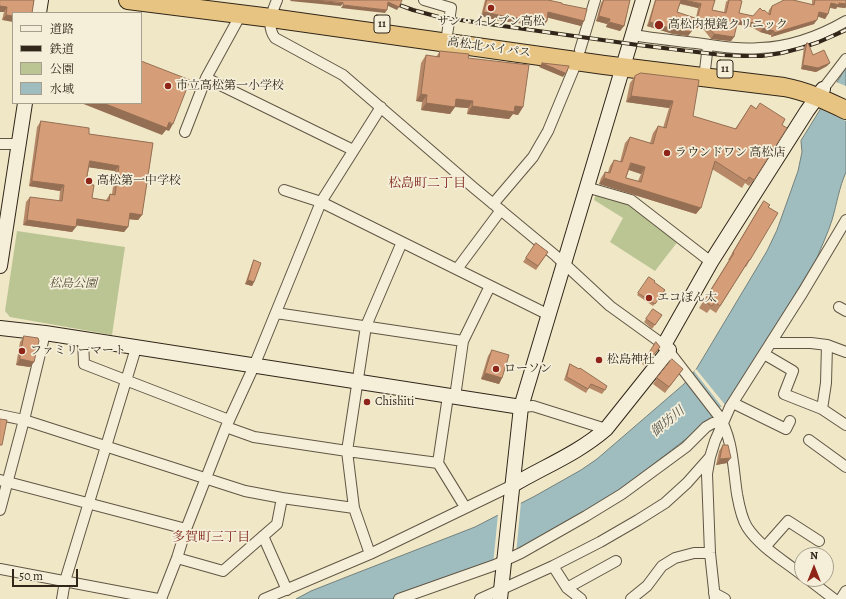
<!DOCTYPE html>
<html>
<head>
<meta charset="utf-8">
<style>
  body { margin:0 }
  #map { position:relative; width:846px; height:599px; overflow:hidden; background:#f0e7c6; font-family:Alegreya,"Noto Serif JP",serif }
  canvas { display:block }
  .legend { position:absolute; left:12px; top:12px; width:130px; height:92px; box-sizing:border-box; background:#f5efda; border:1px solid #a79f8d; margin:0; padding:5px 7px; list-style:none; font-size:12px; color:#312619 }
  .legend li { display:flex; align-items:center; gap:8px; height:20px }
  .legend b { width:20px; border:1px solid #a79f8d }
  .north { position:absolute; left:794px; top:547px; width:40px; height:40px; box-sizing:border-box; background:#f5efda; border:1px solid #a79f8d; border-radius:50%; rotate:0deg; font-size:11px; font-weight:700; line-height:16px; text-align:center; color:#312619 }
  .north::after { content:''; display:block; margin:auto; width:14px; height:18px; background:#8f2418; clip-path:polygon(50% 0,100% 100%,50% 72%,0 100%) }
  .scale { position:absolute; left:12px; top:569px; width:66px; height:18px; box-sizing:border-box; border:2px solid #312619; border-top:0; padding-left:5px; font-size:12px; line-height:14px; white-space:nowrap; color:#312619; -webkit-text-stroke:3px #f5efda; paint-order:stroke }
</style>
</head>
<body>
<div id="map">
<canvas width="846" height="599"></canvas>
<ul class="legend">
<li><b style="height:5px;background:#f5efda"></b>道路</li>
<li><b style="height:5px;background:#312619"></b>鉄道</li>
<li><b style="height:11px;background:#bbc594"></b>公園</li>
<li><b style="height:11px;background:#9fbdbf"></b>水域</li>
</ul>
<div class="north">N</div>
<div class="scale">50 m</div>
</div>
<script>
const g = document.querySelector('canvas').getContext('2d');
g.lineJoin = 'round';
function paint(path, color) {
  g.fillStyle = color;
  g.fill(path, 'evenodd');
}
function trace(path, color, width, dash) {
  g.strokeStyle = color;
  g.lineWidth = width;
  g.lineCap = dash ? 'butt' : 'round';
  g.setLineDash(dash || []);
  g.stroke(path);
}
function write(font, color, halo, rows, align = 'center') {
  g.font = font + ' Alegreya,"Noto Serif JP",serif';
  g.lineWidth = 3.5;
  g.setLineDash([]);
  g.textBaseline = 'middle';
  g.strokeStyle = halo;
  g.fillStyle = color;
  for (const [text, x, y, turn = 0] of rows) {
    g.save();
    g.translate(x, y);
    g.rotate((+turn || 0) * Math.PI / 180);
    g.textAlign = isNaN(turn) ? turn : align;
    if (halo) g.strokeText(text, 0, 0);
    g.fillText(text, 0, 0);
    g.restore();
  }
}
const green = new Path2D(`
  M597 192 630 202 679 240 655 271 610 242 623 218 594 200Z
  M17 231 125 247 112 335 10 317 5 311Z`);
const water = new Path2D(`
  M846 68V172C839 188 837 203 832 220 828 233 822 245 817 258L744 379 728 403 712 419 621 489 522 550 395 599H296L311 591 349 576 475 527 535 496 581 470 597 459 684 384 697 368 767 251 777 230 798 171 802 152 801 141Z`);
const pier = new Path2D(`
  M836 82 846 86V121L818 108Z
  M696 369 726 406 713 420 712 415 718 407H722L694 371Z
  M521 502 516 554 493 565 498 514Z`);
const street = new Path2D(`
  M277 0C272 12 266 26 275 38L343 75 474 188 556 256 610 306 664 345 718 415C733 437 733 468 737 494 739 505 741 517 747 527 760 547 783 560 802 575
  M424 0 451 8 446 42
  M241 14 206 78 353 150
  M632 35C653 38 675 41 696 43 717 46 738 50 760 48 790 47 820 36 846 21
  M580 50 595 0
  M704 78 708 45
  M823 89 846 59
  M185 132 206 78
  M0 144H19
  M586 187 631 200 711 262
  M284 190 321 202 549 315
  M493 204 533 157 548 131 577 61
  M457 269 501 210
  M839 307 846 311
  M276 313 463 341 455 397
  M83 339 84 364 229 420
  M463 341 490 286
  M771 343H811L827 345 846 352
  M827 345 826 383 822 409 846 425
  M764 354 793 371 784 394 822 409
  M448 396 438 463 465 507
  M733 403 786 429 790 421
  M521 407 533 406 606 429
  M0 415 24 420 245 491 282 498 354 508
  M226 427 254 437 347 451 438 463
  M809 440 846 467
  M0 480 186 529
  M0 510 24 420 45 333
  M263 536 287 590
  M765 547 788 521 819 541
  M370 554 354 508 347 451 366 326 402 242
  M177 558 223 571 277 524 282 498
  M553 566 567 588 581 599
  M0 569 158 599
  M808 579 834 599
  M567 588 616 561
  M714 593 725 599
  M62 599 65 581 136 348
  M161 599 177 558 186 529 226 427 254 366 321 202 381 107
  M264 599 370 554 513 485
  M399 599 495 565 521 553 586 516 622 494 686 447 706 427 713 423 723 422
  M480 599 553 566 600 542 638 520 665 503 687 483 710 457
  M631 599 647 586 662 566 675 558 694 553H710
  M715 599 710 553 707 474 710 457 715 441 730 407 803 292 846 220
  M841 599 846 591`);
const secondary = new Path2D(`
  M39 13 41 0
  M0 266 25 103
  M0 328 45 333 521 407
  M664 345 711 262 807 111 823 89
  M513 485C545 466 577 454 606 429L669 350
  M500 599 521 407 643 0`);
const highway = new Path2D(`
  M128 0 271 18 604 65 784 87C806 91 825 100 846 110`);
const rail = new Path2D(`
  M386 0 413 10 439 17 638 45 722 55 743 56H762L782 53 801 48 819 42 846 30`);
const wall = new Path2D(`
  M0 0H34L2 20 4 12H0Z
  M485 0H548L562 4 584 21 581 26 548 17 547 21 544 26 500 21 481 16Z
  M603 0H630L624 26 620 31 606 27 607 24 596 21 601 3Z
  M655 0H715L712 10 724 12 726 2 728 0H739V13L753 16 763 11 768 14 769 10 772 6 783 1 782 0H793L812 5V0H846V7L845 8 837 7 836 9 830 8 828 14 825 19 818 16 814 24 771 37V35L760 32 751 27 737 24 734 37 731 41 711 39 704 30 694 27 698 8 680 4 677 12 691 32 688 36 673 34 647 26Z
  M807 43 813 55 827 66 816 72 801 69 804 47Z
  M440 51 468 58 523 107 518 115 513 114 509 119 467 114 468 108 455 107 450 114 421 110 422 102 416 101 421 63 426 55 436 57Z
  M641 73 693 116 735 129 751 105 782 125 754 180 749 186 745 183 742 188 712 169 696 214 599 184 601 178 605 172H608L610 166 614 160 620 162 625 143 630 137 650 143 653 133 658 126 663 128 669 108 626 102 630 83 635 76ZM629 170 641 174 638 181 626 178Z
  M41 121 89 134 153 143 142 215 138 220 129 219 128 227 124 232 76 225 72 232 23 225 26 202 30 197 59 201 60 191 29 186 37 127ZM89 167 115 171 112 194H110L106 200 92 198 86 184Z
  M764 201 768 207 750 260 746 267H745L716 313 710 309 707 313 699 308 729 260H728L759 208Z
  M536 243 548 252 536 270 523 262Z
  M254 260V282L252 286 245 284 252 264Z
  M649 277 654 282 665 290 653 306 637 295Z
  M653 309 662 315 652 329 644 322Z
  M24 336 34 362 30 367 16 365 20 342Z
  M656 342 660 347 645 366 642 364Z
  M492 350 502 378 499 384 481 379 488 356Z
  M570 364 592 376 605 390 602 394 589 388 586 393 564 380 568 368Z
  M683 369 665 393 653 384 657 378Z
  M723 445 727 463 716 465 719 451Z`);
const shadedWall = new Path2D(`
  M291 0H313L343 3 341 6 290 1Z
  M681 0H684L701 4 698 8 678 3Z
  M388 2 399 7 397 10 386 5Z
  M831 3H839L846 4V7L845 8 837 7 836 9 828 7Z
  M343 5 387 10 385 13 341 8Z
  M0 6 7 7 4 12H0Z
  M484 12 547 21 544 26 500 21 481 16Z
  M548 12 584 21 581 26 545 17Z
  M819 12 828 14 825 19 816 16Z
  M6 15 13 16V22L2 20Z
  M599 16 610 19 607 24 596 21Z
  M738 20 754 23 751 27 735 24Z
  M817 20 814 24 771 37 774 33Z
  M609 22 624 26 620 31 606 27Z
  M650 22 691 32 688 36 673 34 647 26Z
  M696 23 707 25 704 30 694 27Z
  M763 28 774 31 771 35 760 32Z
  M714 34 734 37 731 41 711 39Z
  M542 63 566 73 563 77 539 67Z
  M830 63 827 66 816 72 801 69 803 65Z
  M421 94 427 95 422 102 416 101Z
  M631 96 673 101 669 108 626 102Z
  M456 99 473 101 468 108 455 107 450 114 421 110 426 103Z
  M81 103H103L173 124 169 131 166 130 162 135Z
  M472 106H515L523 107 518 115 513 114 509 119 467 114Z
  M90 161 119 166 115 171 86 167Z
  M631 163 645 167 641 174 626 169Z
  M604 178 701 208 696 214 599 184Z
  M32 181 64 185 60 191 29 186Z
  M130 213 142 215 138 220 126 219Z
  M77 219 128 227 124 232 73 225Z
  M27 220 76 227 72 232 23 225Z
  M248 280 254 282 252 286 245 284Z
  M20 359 34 362 30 367 16 365Z
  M485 373 502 378 499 384 481 379Z
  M731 458 727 463 716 465 720 459Z`);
const building = new Path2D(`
  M0 0H34L32 13H13V16L6 15 7 7 0 6Z
  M313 0H402L399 7 388 2 387 10 343 5V3Z
  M487 0H548L562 3V4L587 9 584 21 548 12 547 21 503 16 484 12Z
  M604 0H630L624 26 609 22 610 19 599 16Z
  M656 0H681L677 12 695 18 691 32 676 30 650 22Z
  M684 0H715L712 10 726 13 729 0H739L742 1 739 13 753 16 760 8 763 11 764 10 770 15 772 6 784 0H793L814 5 815 0H846V4L839 3V5L831 3 828 14 819 12 817 20 774 33V31L763 28 754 23 738 20 734 37 714 34 707 25 696 23 701 4Z
  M807 43H808L813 55 824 50 830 63 818 68 803 65Z
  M440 51 469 54 468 58 529 65 523 107 515 106 514 112 472 106 473 101 456 99 455 107 426 103 427 95 421 94 426 55 439 57Z
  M141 61 190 80 173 124 169 122 167 128 103 103H141Z
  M542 63 569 66 566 73Z
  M641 73 699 80 693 116 736 129 751 105 756 109 760 103 785 119 782 125 787 128 754 180 749 177 746 181 715 161 701 208 604 178 605 172 610 173 614 160 622 162 630 137 653 144 658 126 666 128 673 101 631 96 635 76ZM631 163 645 167 641 182 626 178Z
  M41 121 89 128V134L153 143 142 215 130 213 128 227 77 219 76 227 27 220 30 197 62 201 64 185 32 181ZM90 161 119 166 115 195 110 194 109 201 92 198 94 185 86 184Z
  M764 201 770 205 768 207 778 213 750 260H749L720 306 715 302 712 306 704 301 734 253H733Z
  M536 243 548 252 538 266 526 258Z
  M254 260 261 263 254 282 248 280Z
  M649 277 655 281 654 282 665 290 655 304 638 293Z
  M653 309 662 315 655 325 646 319Z
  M24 336 38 338 39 341 34 362 20 359Z
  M656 342 660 347 648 362 645 360Z
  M492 350 509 355 502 378 485 373Z
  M672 359 683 369 669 387 657 378Z
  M570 364 579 369 580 368 607 386 605 390 591 384 588 389 567 377Z
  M0 419 7 420 2 445H0Z
  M723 445H728L731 458 720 459Z`);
const markers = [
  [491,8,4,"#8f2418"],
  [659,25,5,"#8f2418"],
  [168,86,4,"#8f2418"],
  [667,153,4,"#8f2418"],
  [89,181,4,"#8f2418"],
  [649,298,4,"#8f2418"],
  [22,351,4,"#8f2418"],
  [599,360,4,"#8f2418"],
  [496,369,4,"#8f2418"],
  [367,402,4,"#8f2418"]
];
const shields = [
  [382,24,16],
  [725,69,16]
];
const shieldNames = [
  ["11",382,24],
  ["11",725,69]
];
const poiNames = [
  ["サン・イレブン高松",491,22,"center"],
  ["高松内視鏡クリニック",668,25],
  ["市立高松第一小学校",176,86],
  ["ラウンドワン 高松店",675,153],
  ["高松第一中学校",97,181],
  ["エコぽん太",657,298],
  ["ファミリーマート",30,351],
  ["松島神社",607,360],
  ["ローソン",504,369],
  ["Chishiti",375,402]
];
const streetNames = [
  ["高松北バイパス",489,48,8]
];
const parkNames = [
  ["松島公園",73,284]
];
const neighbourhoodNames = [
  ["松島町二丁目",427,184],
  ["多賀町三丁目",211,538]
];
const waterNames = [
  ["御坊川",668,422,-40]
];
paint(green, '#bbc594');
paint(water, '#9fbdbf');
trace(water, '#73817d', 1);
paint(pier, '#f0e7c6');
trace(street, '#615644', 12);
trace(secondary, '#312619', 16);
trace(highway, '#312619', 20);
trace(street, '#f5efda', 10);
trace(secondary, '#f5efda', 14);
trace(highway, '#e8c483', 18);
trace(rail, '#312619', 4);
trace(rail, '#f5efda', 2.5, [8]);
paint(wall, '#b78867');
paint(shadedWall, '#956f54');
paint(building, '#d59e78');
trace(building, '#956f54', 1);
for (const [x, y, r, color] of markers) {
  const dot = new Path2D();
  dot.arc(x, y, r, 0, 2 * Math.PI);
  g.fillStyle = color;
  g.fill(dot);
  trace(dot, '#f5efda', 1.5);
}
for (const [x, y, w] of shields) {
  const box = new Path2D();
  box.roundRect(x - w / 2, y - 9, w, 18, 3);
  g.fillStyle = '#f5efda';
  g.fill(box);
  trace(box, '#312619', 1);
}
write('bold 11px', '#312619', null, shieldNames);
write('12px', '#312619', '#f5efda', poiNames, 'left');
write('12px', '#312619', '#f5efda', streetNames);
write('italic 12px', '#544e38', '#f5efda', parkNames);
write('13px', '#7a1f14', '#f5efda', neighbourhoodNames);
write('italic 13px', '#52534b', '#f5efda', waterNames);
</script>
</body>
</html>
